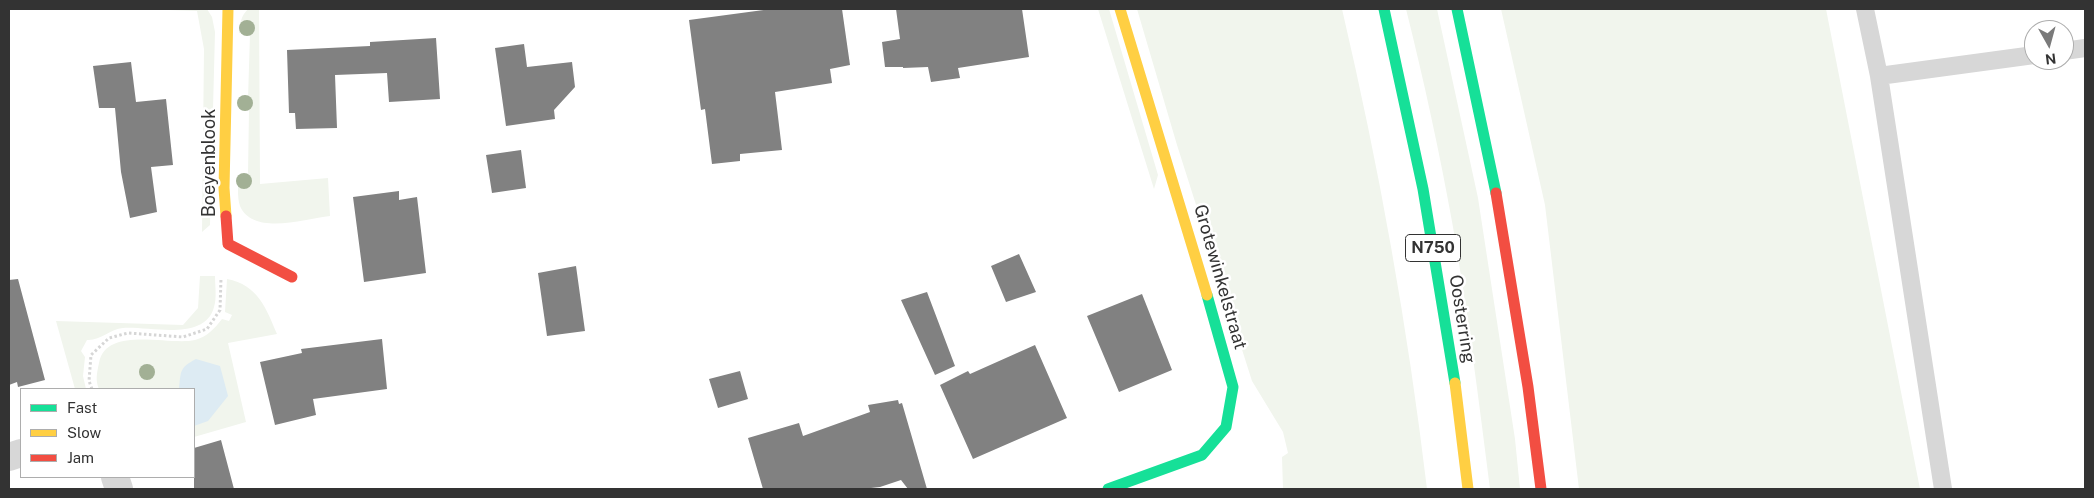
<!DOCTYPE html>
<html>
<head>
<meta charset="utf-8">
<style>
  body { margin:0 }
  #map { position:relative; width:2094px; height:498px; overflow:hidden; background:#fff; font-family:"Public Sans",sans-serif }
  canvas { display:block }
  .frame { position:absolute; inset:0; border:10px solid #333; pointer-events:none }
  .legend { position:absolute; left:20px; top:388px; width:175px; height:90px; box-sizing:border-box; background:#fff; border:1px solid #adadad; margin:0; padding:6px 9px; list-style:none; font-size:15px; color:#333 }
  .legend li { display:flex; align-items:center; gap:10px; height:25px }
  .legend b { width:25px; border:1px solid #adadad }
  .north { position:absolute; left:2024px; top:20px; width:50px; height:50px; box-sizing:border-box; background:#fff; border:1px solid #adadad; border-radius:50%; rotate:173deg; font-size:14px; font-weight:700; line-height:20px; text-align:center; color:#333 }
  .north::after { content:''; display:block; margin:auto; width:18px; height:22px; background:#7a7a7a; clip-path:polygon(50% 0,100% 100%,50% 72%,0 100%) }
</style>
</head>
<body>
<div id="map">
<canvas width="2094" height="498"></canvas>
<div class="frame"></div>
<ul class="legend">
<li><b style="height:6px;background:#16e098"></b>Fast</li>
<li><b style="height:6px;background:#ffcf43"></b>Slow</li>
<li><b style="height:6px;background:#f24e42"></b>Jam</li>
</ul>
<div class="north">N</div>
</div>
<script>
const g = document.querySelector('canvas').getContext('2d');
g.lineJoin = 'round';
function paint(path, color) {
  g.fillStyle = color;
  g.fill(path, 'evenodd');
}
function trace(path, color, width, dash) {
  g.strokeStyle = color;
  g.lineWidth = width;
  g.lineCap = dash ? 'butt' : 'round';
  g.setLineDash(dash || []);
  g.stroke(path);
}
function write(font, color, halo, rows, align = 'center') {
  g.font = font + ' "Public Sans",sans-serif';
  g.lineWidth = 5;
  g.setLineDash([]);
  g.textBaseline = 'middle';
  g.strokeStyle = halo;
  g.fillStyle = color;
  for (const [text, x, y, turn = 0] of rows) {
    g.save();
    g.translate(x, y);
    g.rotate((+turn || 0) * Math.PI / 180);
    g.textAlign = isNaN(turn) ? turn : align;
    if (halo) g.strokeText(text, 0, 0);
    g.fillText(text, 0, 0);
    g.restore();
  }
}
const green = new Path2D(`
  M139 9H207L212 17 215 32 210 225 202 232 204 49 197 11Z
  M248 9H259L260 184 328 178 330 216C305 219 253 236 240 206 237 197 238 184 239 175L248 174 249 110H240V99H248L250 34 239 33C240 23 241 16 248 9Z
  M1098 9H1109L1158 175 1154 189Z
  M1137 9H1342C1379 167 1408 328 1427 489H1283L1282 457 1288 453 1283 432 1252 381 1177 145Z
  M1406 9H1437L1478 198 1515 439 1520 489H1490C1479 402 1468 314 1453 227 1440 154 1424 81 1406 9Z
  M1501 9H1826L1920 489H1579L1545 205Z
  M200 276H215C215 286 217 298 214 307 205 342 149 326 123 328 110 329 100 341 87 340L81 351 85 357 83 376 86 389H75L56 321 183 325 198 308Z
  M227 279C258 285 266 308 277 334L228 343 246 422 194 437V389H99C95 380 97 373 99 363 106 325 169 346 195 340 207 337 215 328 222 319L229 321 232 315 225 312Z`);
const water = new Path2D(`
  M196 359 220 366 228 396 208 421 194 426V389H179C181 371 179 368 196 359Z`);
const building = new Path2D(`
  M771 9H842L850 65 830 69 832 83 775 92 782 150 740 154V161L712 164 705 109 701 110 689 20Z
  M896 9H1022L1029 57 958 68 960 78 931 82 928 67 903 68V67H885L882 42 900 39Z
  M436 38 440 99 389 102 387 73 335 75 337 128 296 129 295 113H289L287 50 370 46V42Z
  M524 44 527 67 572 62 575 87 554 110 555 119 506 126 495 48Z
  M131 62 136 102 166 99 173 165 151 167 157 212 130 218 121 172 115 108H99L93 66Z
  M521 150 526 188 492 193 486 155Z
  M399 191V200L417 197 426 273 364 282 353 197Z
  M1019 254 1036 292 1006 302 991 266Z
  M576 266 585 331 547 336 538 273Z
  M18 279 45 380 18 387 17 382 9 385V280Z
  M927 292 955 366 935 375 901 300Z
  M1142 294 1172 370 1119 392 1087 316Z
  M382 339 387 389 313 399 316 415 275 425 260 362 302 353 301 349Z
  M1035 345 1067 418 973 459 940 385 968 371 970 374Z
  M740 371 748 399 718 408 709 379Z
  M898 400 899 404 902 403 927 489H908L901 480 880 487 862 489H763L748 438 799 423 803 436 870 412 868 405Z
  M221 440 234 489H194V448Z`);
const path = new Path2D(`
  M92 389 89 381 91 355 109 338 128 333 183 337 207 329 220 310 221 278`);
const lane = new Path2D(`
  M1865 9 1879 76 1943 489
  M2064 51 2085 48
  M1879 76 2034 55`);
const street = new Path2D(`
  M9 457 21 453
  M115 477 119 489`);
const fast = new Path2D(`
  M1384 9 1423 189 1455 383
  M1457 9 1496 193
  M1108 489 1202 455 1226 427 1233 387 1207 295`);
const slow = new Path2D(`
  M1120 9 1207 295
  M226 216 224 188 228 9
  M1455 383 1468 489`);
const jam = new Path2D(`
  M1496 193 1528 387 1541 489
  M226 216 228 244 292 277`);
const trees = [
  [247,28],
  [245,103],
  [244,181],
  [147,372]
];
const shields = [
  [1433,248,55]
];
const shieldNames = [
  ["N750",1433,248]
];
const streetNames = [
  ["Boeyenblook",209,163,-90],
  ["Grotewinkelstraat",1220,277,74],
  ["Oosterring",1462,319,81]
];
paint(green, '#f1f5ed');
paint(water, '#ddebf3');
paint(building, '#818181');
trace(path, '#d6d6d6', 3, [2.5, 2.5]);
trace(lane, '#d7d7d7', 18);
trace(street, '#d7d7d7', 28);
trace(fast, '#16e098', 11);
trace(slow, '#ffcf43', 11);
trace(jam, '#f24e42', 11);
g.fillStyle = '#a2b095';
for (const [x, y] of trees) {
  g.beginPath();
  g.arc(x, y, 8, 0, 2 * Math.PI);
  g.fill();
}
for (const [x, y, w] of shields) {
  const box = new Path2D();
  box.roundRect(x - w / 2, y - 13.5, w, 27, 4);
  g.fillStyle = '#fff';
  g.fill(box);
  trace(box, '#333', 1);
}
write('bold 16px', '#333', null, shieldNames);
write('18px', '#333', '#fff', streetNames);
</script>
</body>
</html>
